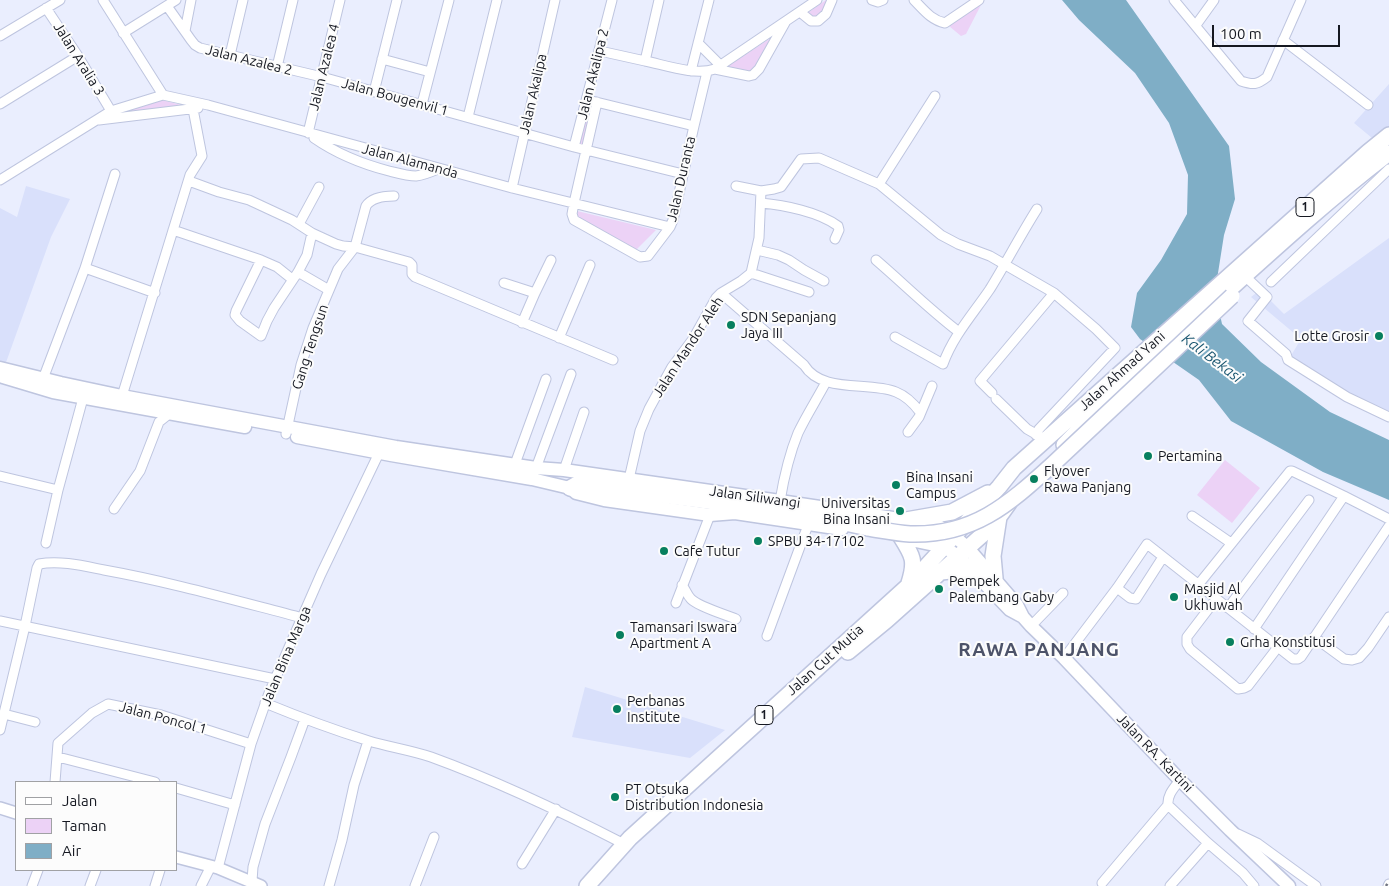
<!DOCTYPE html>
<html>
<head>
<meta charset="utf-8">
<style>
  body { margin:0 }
  #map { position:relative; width:1389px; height:886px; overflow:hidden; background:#eaeefe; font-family:Ubuntu,sans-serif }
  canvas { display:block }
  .legend { position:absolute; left:15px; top:781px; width:162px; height:90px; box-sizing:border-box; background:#fcfcfc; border:1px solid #a0a1a4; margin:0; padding:6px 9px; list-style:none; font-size:15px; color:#151821 }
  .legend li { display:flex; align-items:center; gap:10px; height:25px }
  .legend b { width:25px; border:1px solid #a0a1a4 }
  .scale { position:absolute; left:1212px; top:25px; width:128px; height:22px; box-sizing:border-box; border:2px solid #151821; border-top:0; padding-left:6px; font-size:15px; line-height:18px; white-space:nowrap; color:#151821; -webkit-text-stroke:4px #fcfcfc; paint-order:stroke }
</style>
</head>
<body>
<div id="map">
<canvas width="1389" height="886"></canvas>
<ul class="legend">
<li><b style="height:6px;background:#fff"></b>Jalan</li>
<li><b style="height:14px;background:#ecd2f6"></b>Taman</li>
<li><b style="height:14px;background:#7faec6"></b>Air</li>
</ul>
<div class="scale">100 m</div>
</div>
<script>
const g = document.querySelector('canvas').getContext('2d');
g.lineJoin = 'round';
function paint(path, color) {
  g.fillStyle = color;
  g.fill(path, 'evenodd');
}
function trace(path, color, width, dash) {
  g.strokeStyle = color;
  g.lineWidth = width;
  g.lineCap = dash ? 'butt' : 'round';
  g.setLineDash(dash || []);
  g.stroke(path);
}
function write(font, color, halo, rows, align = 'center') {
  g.font = font + ' Ubuntu,sans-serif';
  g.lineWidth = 4;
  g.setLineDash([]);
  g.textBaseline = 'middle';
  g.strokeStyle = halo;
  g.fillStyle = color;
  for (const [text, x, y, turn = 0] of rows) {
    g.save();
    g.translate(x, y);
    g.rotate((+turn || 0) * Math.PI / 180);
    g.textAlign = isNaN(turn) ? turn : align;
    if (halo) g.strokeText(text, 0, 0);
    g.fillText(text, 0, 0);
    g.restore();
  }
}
const built = new Path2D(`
  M1389 84V135L1378 143 1354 123Z
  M26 186 70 199 51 237 4 368 0 367V208L17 217Z
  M1389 238V414L1348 395 1289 359 1301 339 1251 297 1260 290 1284 314Z
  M585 687 725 730 690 758 572 737Z`);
const green = new Path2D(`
  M826 0H832L818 23 802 17Z
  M982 3 966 34 961 36 949 26Z
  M777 34 751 77 726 68 728 66Z
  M162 100 189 107 116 116 145 102Z
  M588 105 593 106 583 148 578 147Z
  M577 211 656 230 636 250 574 220 575 212Z
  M1225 460 1260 488 1232 523 1197 495Z`);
const water = new Path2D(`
  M1062 0H1126L1229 146 1235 199 1224 235 1215 292 1222 324 1261 362 1330 412 1389 440V500L1323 472 1231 421 1199 380 1140 339 1131 327 1137 293 1161 260 1187 214 1188 175 1169 123 1135 73 1079 20Z`);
const street = new Path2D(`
  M103 0 163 95
  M659 0 645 61C665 65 695 76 715 69L817 0
  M872 0 878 2 883 0
  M914 0C924 10 931 20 945 23L979 0
  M1174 0 1241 81C1253 85 1257 85 1267 77L1301 0
  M167 6 191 40 195 45 200 48 322 77 574 147 683 174
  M46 8 78 56 111 111
  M800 12 811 21H818L826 14 832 0
  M1196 25 1214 0
  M185 31 191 0
  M123 33 176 0
  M0 36 60 0
  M1283 40 1368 105
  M698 43 720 65
  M600 51 645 61
  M230 55 243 0
  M382 59 430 72
  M277 67 293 0
  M715 69 749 76 753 75 759 69 786 21
  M691 71 709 0
  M374 92 397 0
  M592 101 694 126
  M597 102 574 203 572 214 574 220 640 257 648 256 670 227 673 220 694 126 707 72
  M0 104 78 56
  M422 104 449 0
  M468 117 497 0
  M99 120 198 108
  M308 133 340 0
  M314 138C337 154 362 164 389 171 397 173 408 176 416 176 424 175 431 172 438 169
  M574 147 612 0
  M0 180 111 111 163 95 208 105 512 188 670 227
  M189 181 219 192 249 200 292 220 312 233 336 244 343 246 355 247 409 262 412 265V274L415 277 613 360
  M879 184 935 96
  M736 186 761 191
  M512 188 555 0
  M761 203C784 205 819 212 838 226L839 230 835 239
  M299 224 319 187
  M173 230 261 260 277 267 292 279
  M757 250 778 255 789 260 804 270 824 281
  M261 260 236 311 235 315 240 321 261 336 267 321 274 308 298 272 307 255 312 233
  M876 260C904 284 930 310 959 332
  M85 268 155 293
  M298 272 329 290
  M751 273 809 292
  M1249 280 1267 297 1248 321 1286 354 1288 360 1347 397 1389 417
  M1271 282 1389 169
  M504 283 535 293 522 323
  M535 293 551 260
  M721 293 804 365C822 394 868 381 896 392 906 396 914 404 920 412
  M895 337 943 364C953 336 973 314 990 289 1006 263 1020 236 1037 209
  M559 338 590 265
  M43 379 85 268 115 174
  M992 393 980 381 1054 293
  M122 396 190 175 202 156 193 109
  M996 399 1027 429 1041 437
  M908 432 919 417 932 386
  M286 434 301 365 313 328 338 269 355 247 366 206C372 197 384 196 394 196
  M515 464 546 379
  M536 468 571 374
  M564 470 584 412
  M0 476 58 490
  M629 479 640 431 649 409 672 367 693 339 716 298 721 293 741 281 751 273 759 238 761 191 774 189 781 187 801 159 819 158 826 161 879 184 941 235 958 244 990 256 1054 293 1096 329 1115 348 1039 429 1036 435
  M1344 496 1389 519
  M780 501C784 477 789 455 798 433 806 416 817 399 826 382
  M114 509 140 471 159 422 169 414
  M1192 516 1231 543
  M46 543 58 490 83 398
  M682 585C686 590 687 595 691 599 699 607 724 614 736 619
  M1198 585 1290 471H1292L1344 496 1254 629
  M1117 588 1130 598 1136 599 1163 557
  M1216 599 1187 637V644L1190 649 1238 689 1244 688 1248 686 1278 647
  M676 603 710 515
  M1228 608 1309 500
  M0 621 275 679
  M1031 626 1063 593
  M767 636 808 525
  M1314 637 1344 659 1352 660 1359 658 1368 648 1389 617
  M1064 658 1117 588 1147 544 1293 659H1298L1301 657 1389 526
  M265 703C299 717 334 730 369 741 389 747 410 750 431 757 497 781 562 812 624 844
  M4 714 35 722
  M0 730 25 626 37 568 39 564C60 560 84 566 104 570 171 582 237 601 303 618
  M58 757 155 782
  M1180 780C1174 788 1167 795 1168 805L1208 843 1243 873 1254 886
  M55 782 58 743 92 713 108 704 161 715 251 744
  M176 788 235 805
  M1238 834 1257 843 1316 886
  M522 864 556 809
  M218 868 251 744 269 693 321 574 379 453
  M252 881 253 867 265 824 291 757 305 719
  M1102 883 1168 805
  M32 886 38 870
  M90 886 96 870
  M155 886 160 870
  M201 886 211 866
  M329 886 342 840 354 785 368 741
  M415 886 434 837
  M1170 886 1208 843
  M1388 886 1389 884`);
const secondary = new Path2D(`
  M0 808 16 813
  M176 857 218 868 261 886`);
const primary = new Path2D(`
  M0 368 61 383 122 396 396 447 536 468 564 470 780 501 906 520 940 527 954 536 967 547 1017 605 1023 617 1031 626 1064 658 1178 778 1230 830 1289 886
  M3 377 53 392 245 427
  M297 437 391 455 532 479 570 488 576 493 604 500 710 515 735 513 842 529
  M901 538 944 547 958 556 1010 610 1023 617`);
const highway = new Path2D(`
  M1064 445C1117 390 1174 340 1230 289 1282 242 1334 195 1389 153
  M570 488 577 484C674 498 772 506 868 528
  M906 520 952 512 988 493
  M901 537C913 556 916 561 909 583
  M941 572 960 570 978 576
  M995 578 993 556 999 517
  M848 652 887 620 981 536 999 517 1009 503
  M587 886 630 838 909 585 999 487 1014 468 1368 152 1389 135`);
const rail = new Path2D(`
  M1386 886 1389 881`);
const highwayBridge = new Path2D(`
  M868 528C881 530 896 533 910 534 973 536 1008 505 1052 465L1232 296`);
const markers = [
  [731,325,5,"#077f5e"],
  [1379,336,5,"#077f5e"],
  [1148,456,5,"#077f5e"],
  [1034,479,5,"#077f5e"],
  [896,485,5,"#077f5e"],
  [900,511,5,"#077f5e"],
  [758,541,5,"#077f5e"],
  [664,551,5,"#077f5e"],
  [939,589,5,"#077f5e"],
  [1174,597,5,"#077f5e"],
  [620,635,5,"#077f5e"],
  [1230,642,5,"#077f5e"],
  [617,709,5,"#077f5e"],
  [615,797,5,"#077f5e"]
];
const shields = [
  [1305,207,18],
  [764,715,18]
];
const shieldNames = [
  ["1",1305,207],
  ["1",764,715]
];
const streetNames = [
  ["Jalan Aralia 3",79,59,58],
  ["Jalan Azalea 2",249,60,14],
  ["Jalan Azalea 4",324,67,-76],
  ["Jalan Akalipa 2",593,74,-76],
  ["Jalan Akalipa",533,94,-77],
  ["Jalan Bougenvil 1",395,97,15],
  ["Jalan Alamanda",410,161,15],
  ["Jalan Duranta",681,179,-77],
  ["Gang Tengsun",310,347,-72],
  ["Jalan Mandor Aleh",688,347,-57],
  ["Jalan Ahmad Yani",1122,371,-42],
  ["Jalan Siliwangi",755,497,8],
  ["Jalan Bina Marga",286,656,-67],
  ["Jalan Cut Mutia",825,660,-42],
  ["Jalan Poncol 1",163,718,15],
  ["Jalan RA. Kartini",1155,753,46]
];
const poiNames = [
  ["SDN Sepanjang",741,317],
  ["Jaya III",741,333],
  ["Lotte Grosir",1369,336,"right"],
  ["Pertamina",1158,456],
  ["Flyover",1044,471],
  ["Rawa Panjang",1044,487],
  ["Bina Insani",906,477],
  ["Campus",906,493],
  ["Universitas",890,503,"right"],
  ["Bina Insani",890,519,"right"],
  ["SPBU 34-17102",768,541],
  ["Cafe Tutur",674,551],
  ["Pempek",949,581],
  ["Palembang Gaby",949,597],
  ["Masjid Al",1184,589],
  ["Ukhuwah",1184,605],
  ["Tamansari Iswara",630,627],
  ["Apartment A",630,643],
  ["Grha Konstitusi",1240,642],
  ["Perbanas",627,701],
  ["Institute",627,717],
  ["PT Otsuka",625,789],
  ["Distribution Indonesia",625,805]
];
const waterNames = [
  ["Kali Bekasi",1212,358,37]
];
const districtNames = [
  ["RAWA PANJANG",1039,650]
];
paint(built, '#d9e0fb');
paint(green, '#ecd2f6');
paint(water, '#7faec6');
trace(street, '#bec5df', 11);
trace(secondary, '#bec5df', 14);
trace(primary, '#bec5df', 15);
trace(highway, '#bec5df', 18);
trace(street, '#fff', 9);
trace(secondary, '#fff', 11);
trace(primary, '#fff', 12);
trace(highway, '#fff', 15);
trace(rail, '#727682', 2.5, [2.5, 5]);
trace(highwayBridge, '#bec5df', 18, []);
trace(highwayBridge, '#fff', 15);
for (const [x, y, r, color] of markers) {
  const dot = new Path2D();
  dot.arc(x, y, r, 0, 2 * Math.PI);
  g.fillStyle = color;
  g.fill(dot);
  trace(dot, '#fcfcfc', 2);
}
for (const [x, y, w] of shields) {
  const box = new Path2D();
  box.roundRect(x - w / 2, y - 9.5, w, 19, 4);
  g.fillStyle = '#fcfcfc';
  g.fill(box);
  trace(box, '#151821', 1);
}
write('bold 12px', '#151821', null, shieldNames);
write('14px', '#151821', '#fcfcfc', streetNames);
write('14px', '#151821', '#fcfcfc', poiNames, 'left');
write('italic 15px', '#1a5670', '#fcfcfc', waterNames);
g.letterSpacing = '1px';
write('bold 19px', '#4d5369', '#fcfcfc', districtNames);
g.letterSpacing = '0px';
</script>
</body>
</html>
